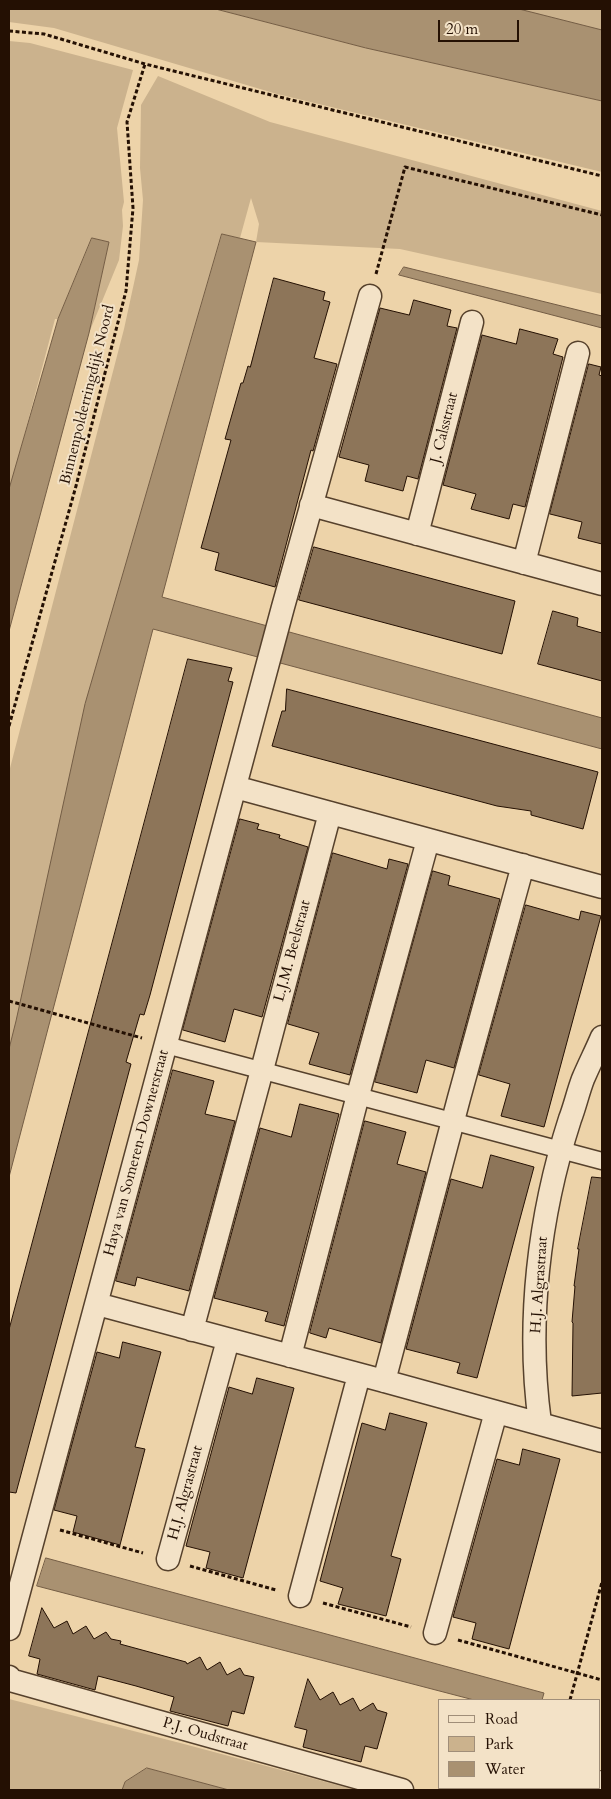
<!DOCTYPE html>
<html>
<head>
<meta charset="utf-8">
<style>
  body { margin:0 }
  #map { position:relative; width:611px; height:1799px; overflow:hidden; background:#edd3a9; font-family:Cardo,serif }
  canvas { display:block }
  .frame { position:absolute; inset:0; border:10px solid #241003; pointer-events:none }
  .legend { position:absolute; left:438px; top:1699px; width:162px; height:90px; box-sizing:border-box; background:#f3e2c7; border:1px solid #a08e79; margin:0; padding:6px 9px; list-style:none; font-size:15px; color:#241003 }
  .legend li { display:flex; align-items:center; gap:10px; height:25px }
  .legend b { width:25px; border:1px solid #a08e79 }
  .scale { position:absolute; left:438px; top:20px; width:81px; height:22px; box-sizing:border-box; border:2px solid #241003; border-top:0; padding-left:6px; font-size:15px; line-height:18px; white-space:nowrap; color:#241003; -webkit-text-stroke:4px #f3e2c7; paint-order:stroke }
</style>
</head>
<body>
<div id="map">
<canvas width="611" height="1799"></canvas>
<div class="frame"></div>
<ul class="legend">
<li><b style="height:6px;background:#f3e2c7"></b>Road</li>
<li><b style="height:14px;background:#cbb28d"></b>Park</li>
<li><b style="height:14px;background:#a99171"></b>Water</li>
</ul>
<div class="scale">20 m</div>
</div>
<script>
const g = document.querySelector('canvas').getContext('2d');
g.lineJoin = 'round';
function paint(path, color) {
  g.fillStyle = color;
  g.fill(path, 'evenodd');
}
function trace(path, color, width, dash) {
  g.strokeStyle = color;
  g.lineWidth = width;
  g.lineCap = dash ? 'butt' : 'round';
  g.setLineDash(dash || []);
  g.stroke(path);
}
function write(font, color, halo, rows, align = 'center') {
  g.font = font + ' Cardo,serif';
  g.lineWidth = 4;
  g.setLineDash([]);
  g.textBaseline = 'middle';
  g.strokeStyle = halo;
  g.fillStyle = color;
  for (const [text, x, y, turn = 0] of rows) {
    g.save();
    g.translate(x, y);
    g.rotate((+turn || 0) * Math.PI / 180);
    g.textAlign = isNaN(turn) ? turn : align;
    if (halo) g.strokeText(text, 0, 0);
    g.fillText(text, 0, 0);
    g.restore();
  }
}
const green = new Path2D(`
  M9 9H216L366 48 602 101V172L277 94 54 28 9 22Z
  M519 9H602V30H600Z
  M9 41 30 43 133 70 117 128 124 202 122 210 123 226 119 260 89 333 109 242 92 238 58 319H55L9 493Z
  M158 76 270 122 602 211V294L400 249 256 242 259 224 251 198 240 238 222 234 9 1049V772L124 329 139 260 143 200 140 168 141 105Z
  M9 1699 184 1744 356 1790H229L147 1768 125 1782 122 1790H9Z`);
const water = new Path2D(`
  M216 9H519L602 30V101L366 48Z
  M222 234 256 242 162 597 602 718V749L153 629 9 1177V1049L16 1021 85 704Z
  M92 238 109 242 89 333 9 631V489L58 319Z
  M404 267 602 316V328L399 275Z
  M46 1558 544 1693 542 1700H474L37 1586Z
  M147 1768 229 1790H122L125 1782Z`);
const building = new Path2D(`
  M274 278 325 292 323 300 330 302 314 358 337 364 313 451 311 450 275 587 215 570 219 553 201 548 231 440 225 439 241 383H243L248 366 250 367Z
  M414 300 451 310 447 326 457 328 418 479 407 476 403 491 365 481 369 465 339 457 380 308 409 315Z
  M520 329 558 339 553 354 563 357 525 507 513 504 509 519 471 509 476 494 443 485 482 335 516 344Z
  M589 364 601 367 599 375 602 376V544L578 538 582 522 550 514Z
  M314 547 515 601 502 654 299 600Z
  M553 611 578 618 577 626 602 633V681L538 664Z
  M188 659 232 668 228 681 233 682 150 995 144 1015 140 1014 126 1062 131 1064 16 1493 9 1492V1330Z
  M287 689 598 772 583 829 531 815V811L497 806 272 746 282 711H285Z
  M240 819 259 824 257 829 280 835 279 838 308 847 262 1017 234 1009 225 1042 183 1030Z
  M333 853 387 869 389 859 408 864 350 1075 309 1064 319 1033 288 1024Z
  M433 871 450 876 448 885 500 899 454 1068 426 1060 417 1093 375 1082Z
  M526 905 579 920 581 911 601 916 544 1127 501 1116 510 1084 479 1075Z
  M173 1070 214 1081 205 1114 235 1121 189 1291 137 1277 135 1286 116 1281Z
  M300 1104 339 1114 284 1326 265 1321 268 1312 214 1298 260 1128 291 1137Z
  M365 1121 406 1132 397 1164 426 1172 381 1343 329 1328 326 1338 310 1333Z
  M491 1155 534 1167 477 1378 457 1373 460 1363 406 1349 451 1179 482 1188Z
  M592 1177 602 1178V1393L572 1396 573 1323 572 1322 575 1286H574L579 1249H578Z
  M123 1342 161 1352 135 1447 145 1449 120 1545 73 1532 77 1516 54 1510 97 1352 119 1358Z
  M257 1378 294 1388 243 1578 206 1568 210 1552 186 1546 229 1387 252 1394Z
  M390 1413 427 1423 391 1556 401 1559 386 1616 338 1604 343 1588 320 1581 362 1423 385 1430Z
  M523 1449 560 1459 509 1649 472 1639 476 1623 453 1617 497 1459 519 1465Z
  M42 1608 54 1628 67 1621 73 1634 86 1626 94 1639 106 1632 111 1639 121 1641 120 1644 186 1662 187 1664 200 1657 207 1670 220 1662 227 1675 240 1668 244 1675 254 1677 244 1714 232 1711 228 1726 170 1711 174 1697 136 1686 98 1676 95 1690 37 1674 40 1659 29 1656Z
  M308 1679 320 1700 333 1692 340 1705 353 1698 360 1711 373 1703 377 1710 387 1713 377 1749 365 1746 361 1762 303 1747 307 1730 295 1727Z`);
const path = new Path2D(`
  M9 31 44 34 145 64 602 176
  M376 274 405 167 602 215
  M9 726 76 486 126 291 133 208 127 122 145 64
  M9 1001 142 1038
  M60 1530 143 1553
  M190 1566 276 1590
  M323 1603 411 1627
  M458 1640 602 1680
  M570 1700 602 1582
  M546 1790V1788`);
const pedestrian = new Path2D(`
  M166 1045 602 1161`);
const minor = new Path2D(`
  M311 505 602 584
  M417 534 472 322
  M524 563 578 353
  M235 787 602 887
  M97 1304 384 1381 602 1441
  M192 1330 262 1070 330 813
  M290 1356 358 1095 428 840
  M384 1381 459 1098 523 865
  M540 1423C526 1322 539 1215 570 1119 575 1106 578 1092 583 1079 589 1065 596 1051 602 1037
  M168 1559 228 1340
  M300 1596 359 1375
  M9 1629 283 607 370 296
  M435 1633 496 1412
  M9 1677 10 1680 402 1790`);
const tertiary = new Path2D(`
  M601 1790 602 1785`);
const streetNames = [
  ["Binnenpolderringdijk Noord",88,395,-76],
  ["J. Calsstraat",445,428,-76],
  ["L.J.M. Beelstraat",293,951,-75],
  ["Haya van Someren-Downerstraat",137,1153,-75],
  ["H.J. Algrastraat",540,1285,-86],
  ["H.J. Algrastraat",186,1493,-75],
  ["P.J. Oudstraat",205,1735,16]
];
paint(green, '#cbb28d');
paint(water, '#a99171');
trace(water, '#745d45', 1);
paint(building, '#8d7559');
trace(building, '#241003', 1);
trace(pedestrian, '#56412c', 19);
trace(minor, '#56412c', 25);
trace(tertiary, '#56412c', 30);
trace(path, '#241003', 3, [4, 2.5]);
trace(pedestrian, '#f3e2c7', 16);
trace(minor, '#f3e2c7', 22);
trace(tertiary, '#f3e2c7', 28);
write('15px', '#241003', '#f3e2c7', streetNames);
</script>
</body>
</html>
